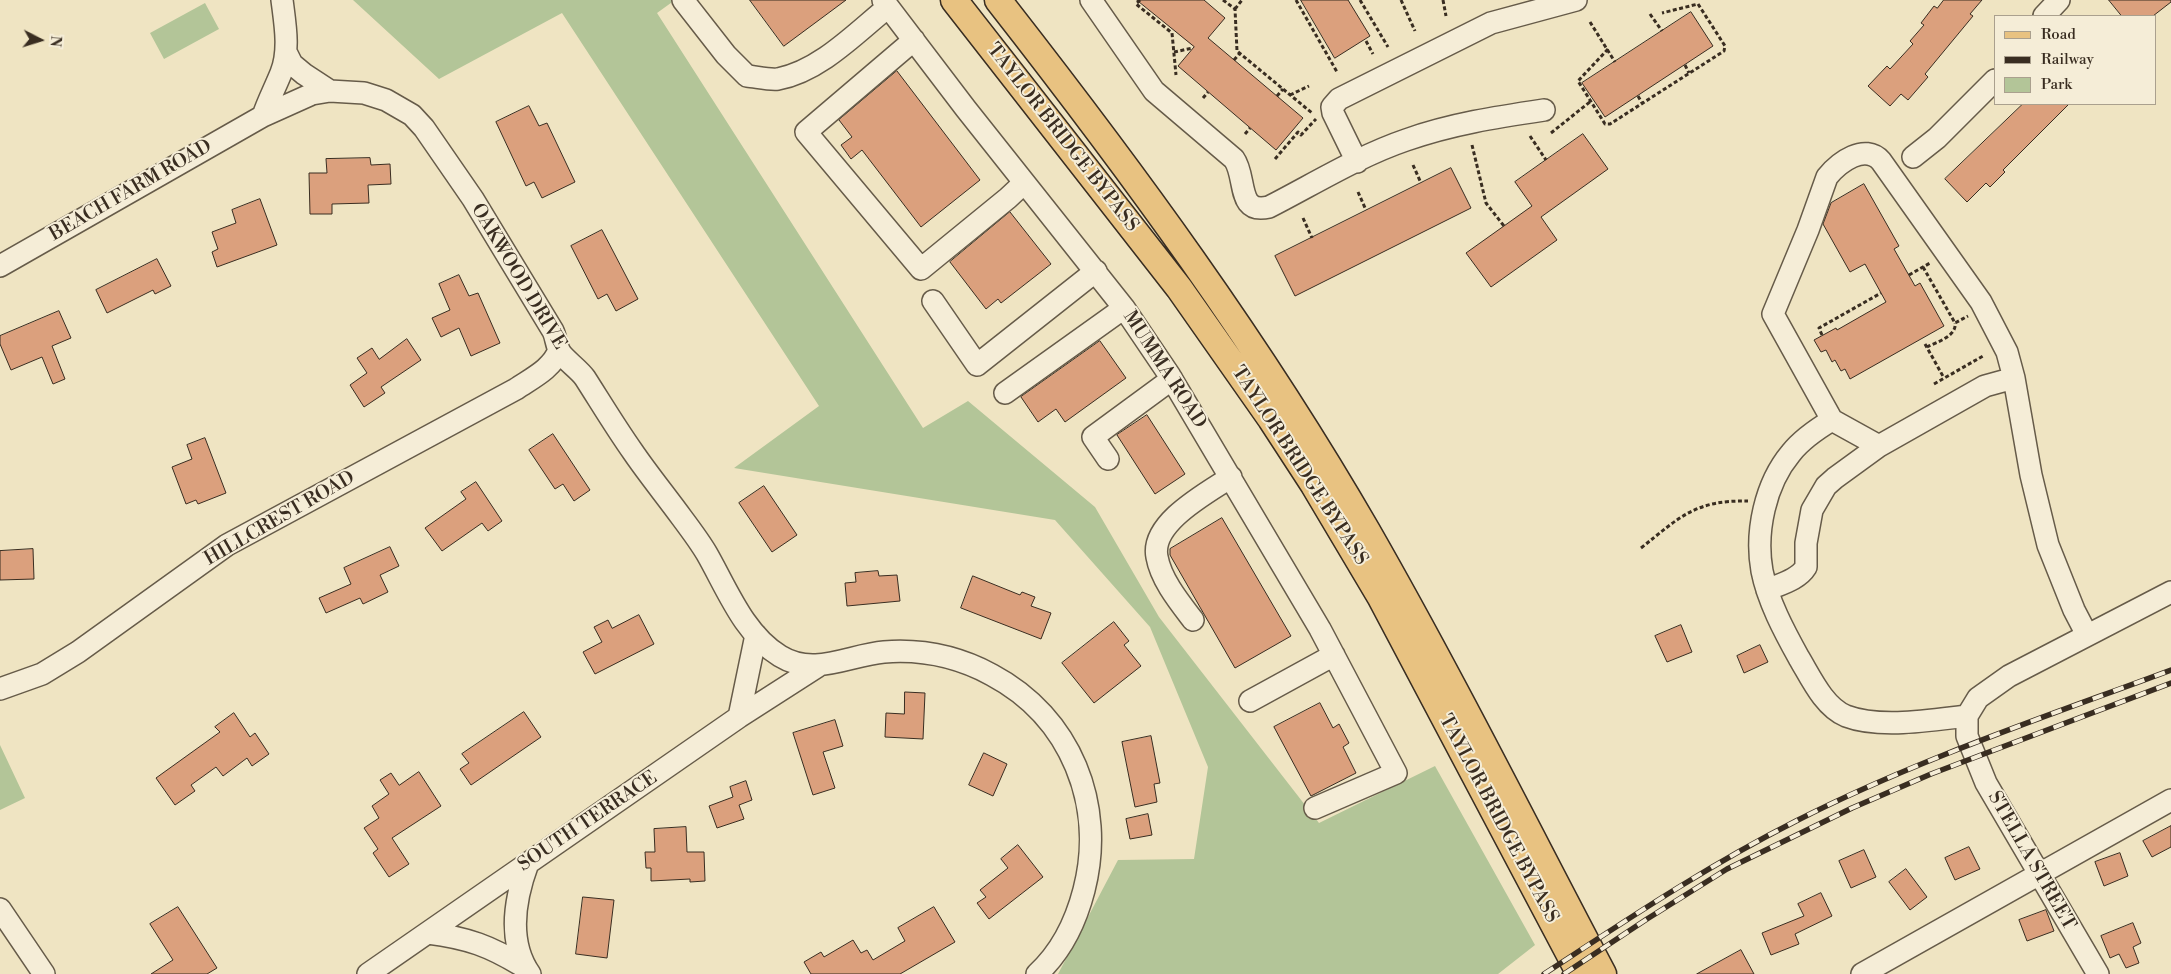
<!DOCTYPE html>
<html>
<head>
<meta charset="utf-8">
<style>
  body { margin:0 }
  #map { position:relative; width:2171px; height:974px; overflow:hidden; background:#efe4c2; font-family:"Libre Bodoni",serif }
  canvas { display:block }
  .legend { position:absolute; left:1994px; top:15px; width:162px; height:90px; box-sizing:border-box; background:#f5edd7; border:1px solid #aaa08e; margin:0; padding:6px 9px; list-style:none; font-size:15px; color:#392d21 }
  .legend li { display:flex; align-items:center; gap:10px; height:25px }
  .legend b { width:25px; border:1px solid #aaa08e }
  .north { position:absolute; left:15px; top:15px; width:50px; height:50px; -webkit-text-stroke:4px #f5edd7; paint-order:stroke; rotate:95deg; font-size:14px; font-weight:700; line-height:20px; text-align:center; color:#392d21 }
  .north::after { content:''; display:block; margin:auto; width:18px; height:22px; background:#392d21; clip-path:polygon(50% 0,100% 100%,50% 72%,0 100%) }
</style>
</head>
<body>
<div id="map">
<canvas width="2171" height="974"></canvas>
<ul class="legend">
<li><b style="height:6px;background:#e8c281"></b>Road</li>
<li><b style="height:6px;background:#392d21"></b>Railway</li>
<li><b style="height:14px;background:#b3c598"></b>Park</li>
</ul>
<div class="north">N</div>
</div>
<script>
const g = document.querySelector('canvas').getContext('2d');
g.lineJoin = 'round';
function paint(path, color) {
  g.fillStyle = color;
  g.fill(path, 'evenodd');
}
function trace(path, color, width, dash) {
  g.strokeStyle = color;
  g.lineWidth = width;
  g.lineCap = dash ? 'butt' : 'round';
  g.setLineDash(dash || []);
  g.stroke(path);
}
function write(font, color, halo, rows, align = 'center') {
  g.font = font + ' "Libre Bodoni",serif';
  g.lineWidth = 4;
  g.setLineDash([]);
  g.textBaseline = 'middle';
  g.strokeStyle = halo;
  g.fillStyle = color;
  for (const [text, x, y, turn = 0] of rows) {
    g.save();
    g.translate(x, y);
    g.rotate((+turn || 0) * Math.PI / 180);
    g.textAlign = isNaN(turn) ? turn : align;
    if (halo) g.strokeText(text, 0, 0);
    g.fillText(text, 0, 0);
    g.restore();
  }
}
const green = new Path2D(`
  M353 0H675L657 13 923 428 968 401 1095 507 1159 617 1319 823 1435 766 1535 945 1498 974H1058L1118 860 1194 859 1208 767 1150 627 1055 520 734 468 819 406 562 13 439 79Z
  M205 3 219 29 164 59 150 33Z
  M0 745 25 798 0 810Z`);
const building = new Path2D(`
  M750 0H846L784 46Z
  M1137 0H1204L1225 18 1208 38 1303 118 1276 150 1178 66 1194 47Z
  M1301 0H1348L1370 36 1335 58Z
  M1944 0H1982L1970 14 1973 16 1925 74 1928 77 1908 100 1901 94 1890 106 1868 86 1887 66 1890 69 1913 44 1910 41 1924 25 1921 23 1934 6 1937 8Z
  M2109 0H2171V2L2153 16H2122Z
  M1691 12 1713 46 1605 117 1582 83Z
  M897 71 980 180 921 227 862 150 851 159 841 145 852 137 839 120Z
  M2023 104H2069L2003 170 2005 172 1990 187 1986 183 1967 202 1945 179Z
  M529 106 539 126 547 123 575 182 542 198 534 182 526 186 496 122Z
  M1583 134 1608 169 1541 217 1557 240 1491 287 1466 253 1532 206 1515 182Z
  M370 158 371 165 390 164 391 184 368 185 369 203 332 204V214H310L309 173H327L326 159Z
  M1451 168 1471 208 1295 296 1275 256Z
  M1864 184 1899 246 1894 249 1915 286 1920 283 1944 326 1850 379 1845 369 1841 371 1835 360 1832 362 1826 350 1821 352 1814 340 1836 328 1837 330 1886 302 1865 264 1850 272 1823 224 1831 203Z
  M260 199 277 245 217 267 212 252 218 249 212 232 236 223 232 210Z
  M1010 212 1051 264 1001 303 998 299 986 309 950 262Z
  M602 230 638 299 616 311 607 294 598 299 571 246Z
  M157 259 171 286 155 294 153 290 107 313 96 290Z
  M459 275 469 296 478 293 500 343 471 356 459 328 441 337 432 318 450 310 439 284Z
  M59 311 71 338 52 346 65 379 53 384 42 357 11 370 0 344V336Z
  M407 339 421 360 381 387 385 393 364 407 350 385 367 373 357 358 372 348 379 359Z
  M1100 341 1126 378 1065 422 1056 409 1038 422 1021 397Z
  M1147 415 1185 474 1155 494 1117 435Z
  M553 434 590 490 574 501 563 484 555 489 529 450Z
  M205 438 226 493 198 504 196 500 186 504 172 467 192 459 187 445Z
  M476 482 502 521 488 531 482 523 442 551 425 528 466 499 461 492Z
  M764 486 797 535 772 552 739 503Z
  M1222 518 1291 636 1235 668 1170 555V549Z
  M390 547 399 566 380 575 388 592 363 604 360 598 326 613 319 598 351 584 344 568Z
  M33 549 34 579 0 580V551Z
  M878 571 879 576 897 575 900 601 847 606 845 583 856 582 855 573Z
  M973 576 1020 595 1022 592 1035 597 1031 606 1051 613 1041 639 961 608Z
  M639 615 654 644 595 674 583 652 602 642 594 627 608 620 612 628Z
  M1114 622 1129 641 1124 645 1141 666 1094 703 1062 663Z
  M1681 625 1692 652 1667 662 1655 636Z
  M1760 645 1768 662 1744 673 1737 656Z
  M905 692 925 693 923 739 885 737 886 713 904 714Z
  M1320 703 1333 728 1339 724 1349 743 1343 747 1356 773 1311 796 1274 727Z
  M524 712 541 737 471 785 460 769 469 763 462 754Z
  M234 713 250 737 255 733 269 754 252 766 247 758 223 776 216 767 191 785 195 791 175 805 156 778 220 732 215 727Z
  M835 720 843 746 823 752 835 788 813 795 793 733Z
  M1151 736 1160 783 1154 784 1157 802 1135 807 1122 742Z
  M984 753 1007 764 993 796 969 785Z
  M419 772 441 806 392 838 409 864 389 877 373 853 378 849 364 828 379 818 372 806 389 794 380 780 391 773 399 785Z
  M746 781 752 800 739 805 744 819 717 828 709 806 733 797 730 787Z
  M1148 814 1152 835 1130 839 1126 819Z
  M2171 826V847L2152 857 2143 841Z
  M686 827 687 852H704L705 881 690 882V879L651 881V868H646L645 852H655L654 829Z
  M1018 845 1043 877 989 919 977 903 986 897 980 890 1008 868 1001 859Z
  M1969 847 1980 869 1955 880 1945 858Z
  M1864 850 1876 877 1851 888 1839 861Z
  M2120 853 2128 876 2104 886 2095 862Z
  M1906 869 1927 897 1910 910 1889 882Z
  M1821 893 1832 916 1795 934 1799 944 1771 955 1762 933 1804 916 1798 904Z
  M583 897 614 900 607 958 576 954Z
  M178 907 217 968 207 974H151L173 960 150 924Z
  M934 907 955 942 900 974H811L804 962 821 952 824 957 853 940 861 953 867 950 873 960 905 941 898 928Z
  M2046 910 2054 931 2027 941 2019 920Z
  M2133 923 2141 943 2133 947 2139 963 2126 968 2119 954 2110 958 2101 936Z
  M1741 950 1754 974H1697Z`);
const path = new Path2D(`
  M1140 0 1136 4 1172 33 1176 75
  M1223 0 1235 9 1237 51 1312 113
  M1296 0 1337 72
  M1360 0 1388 47
  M1401 0 1415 31
  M1443 0 1446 16
  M1235 9 1242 0
  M1650 14 1662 31
  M1590 22 1615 62
  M1366 41 1373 54
  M1608 49 1578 81 1605 124H1610L1724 51 1725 46 1698 4 1662 13
  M1174 52 1193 48
  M1234 60 1240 53
  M1685 65 1689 73
  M1290 95 1309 86
  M1277 96 1283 89
  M1638 96 1642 103
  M1203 98 1208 92
  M1551 133 1591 101
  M1245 134 1250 128
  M1530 136 1546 160
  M1472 145 1486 203 1504 226
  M1275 159 1298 132 1301 135 1316 119
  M1413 165 1421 183
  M1358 192 1366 210
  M1303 218 1312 238
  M1923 267 1955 323 1968 316
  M1909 275 1930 263
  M1822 335 1819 328 1881 293
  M1925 344 1944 378
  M1927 347C1937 342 1957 336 1955 323
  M1934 384 1983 356
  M1641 548C1680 517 1695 500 1748 501`);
const minor = new Path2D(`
  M683 0 726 55 747 76C757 77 769 80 778 79 820 71 856 33 888 7
  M883 0 966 109 1124 308 1170 376 1320 629 1396 773 1315 808
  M1091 0 1154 91 1234 159C1247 177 1236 215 1269 207 1314 184 1359 156 1406 140 1451 124 1497 117 1544 110
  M2044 16 2059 0
  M914 40 806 132 921 269 1008 198 1024 183
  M286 52 292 64 304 74 330 91 364 93 386 100 412 115 424 128 473 199 553 331C556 337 556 344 559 350 562 358 579 369 585 378 601 403 616 428 633 452 648 474 666 496 682 518 691 530 700 542 707 554 727 589 744 634 780 656 814 677 849 655 884 652 922 649 959 657 992 675 1071 717 1106 805 1084 890 1076 921 1061 952 1037 974
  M263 116 312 94 330 91
  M1913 157 1937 138 1995 80
  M1357 162 1333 113 1332 107 1339 99 1491 23 1576 0
  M0 266 263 116C268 101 275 88 281 73 290 50 285 24 282 0
  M933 301 977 365 1096 271
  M1005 393 1124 308
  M1832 420 1879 446
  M1108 459 1093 437 1172 379
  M1767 590C1780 584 1798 580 1806 567V543L1812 510 1826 486 1835 478 1879 446 1985 386 2014 378
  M1193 620C1180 603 1161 580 1157 557 1150 523 1207 493 1231 477
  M0 689 42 674 78 652 227 545 516 389C532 378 552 369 559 350
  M1250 701 1334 655
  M1967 716C1932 720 1880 729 1846 716 1824 707 1811 678 1799 658 1784 631 1768 601 1762 571 1755 532 1765 484 1791 453 1802 439 1817 429 1832 420L1773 314 1808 230 1827 177C1839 162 1865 143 1881 161L1981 302 2007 352 2014 378 2031 475 2048 545 2074 610 2087 635
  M739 717 820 665
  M528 863C515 898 507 941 530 974
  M0 909 44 974
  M428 933C468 938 490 946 524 967
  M368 974 739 717 756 635
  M1862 974 2171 800
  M2098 974 1986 783 1967 736V716L1978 698 2009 676 2171 592`);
const major = new Path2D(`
  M954 0 1179 288 1271 419 1314 485 1380 596 1580 974
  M998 0C1131 170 1259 344 1367 531 1450 676 1525 826 1603 974`);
const rail = new Path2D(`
  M1544 974C1628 919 1707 866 1796 821 1916 760 2045 717 2171 670
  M1564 974 1647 919 1727 869 1852 808 1931 774 2171 683`);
const streetNames = [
  ["TAYLOR BRIDGE BYPASS",1062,138,52],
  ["BEACH FARM ROAD",131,191,-30],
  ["OAKWOOD DRIVE",518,277,59],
  ["MUMMA ROAD",1164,370,57],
  ["TAYLOR BRIDGE BYPASS",1299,466,57],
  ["HILLCREST ROAD",280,519,-30],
  ["TAYLOR BRIDGE BYPASS",1498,819,62],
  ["SOUTH TERRACE",588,822,-34],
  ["STELLA STREET",2031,861,60]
];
paint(green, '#b3c598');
paint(building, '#dba07d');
trace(building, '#392d21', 1);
trace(minor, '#665b49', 24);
trace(major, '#392d21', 29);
trace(path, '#392d21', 3, [4, 2.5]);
trace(minor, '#f5edd7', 21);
trace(major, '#e8c281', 26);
trace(rail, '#392d21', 5.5);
trace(rail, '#f5edd7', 4, [11]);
write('19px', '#392d21', '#f5edd7', streetNames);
</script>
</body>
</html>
